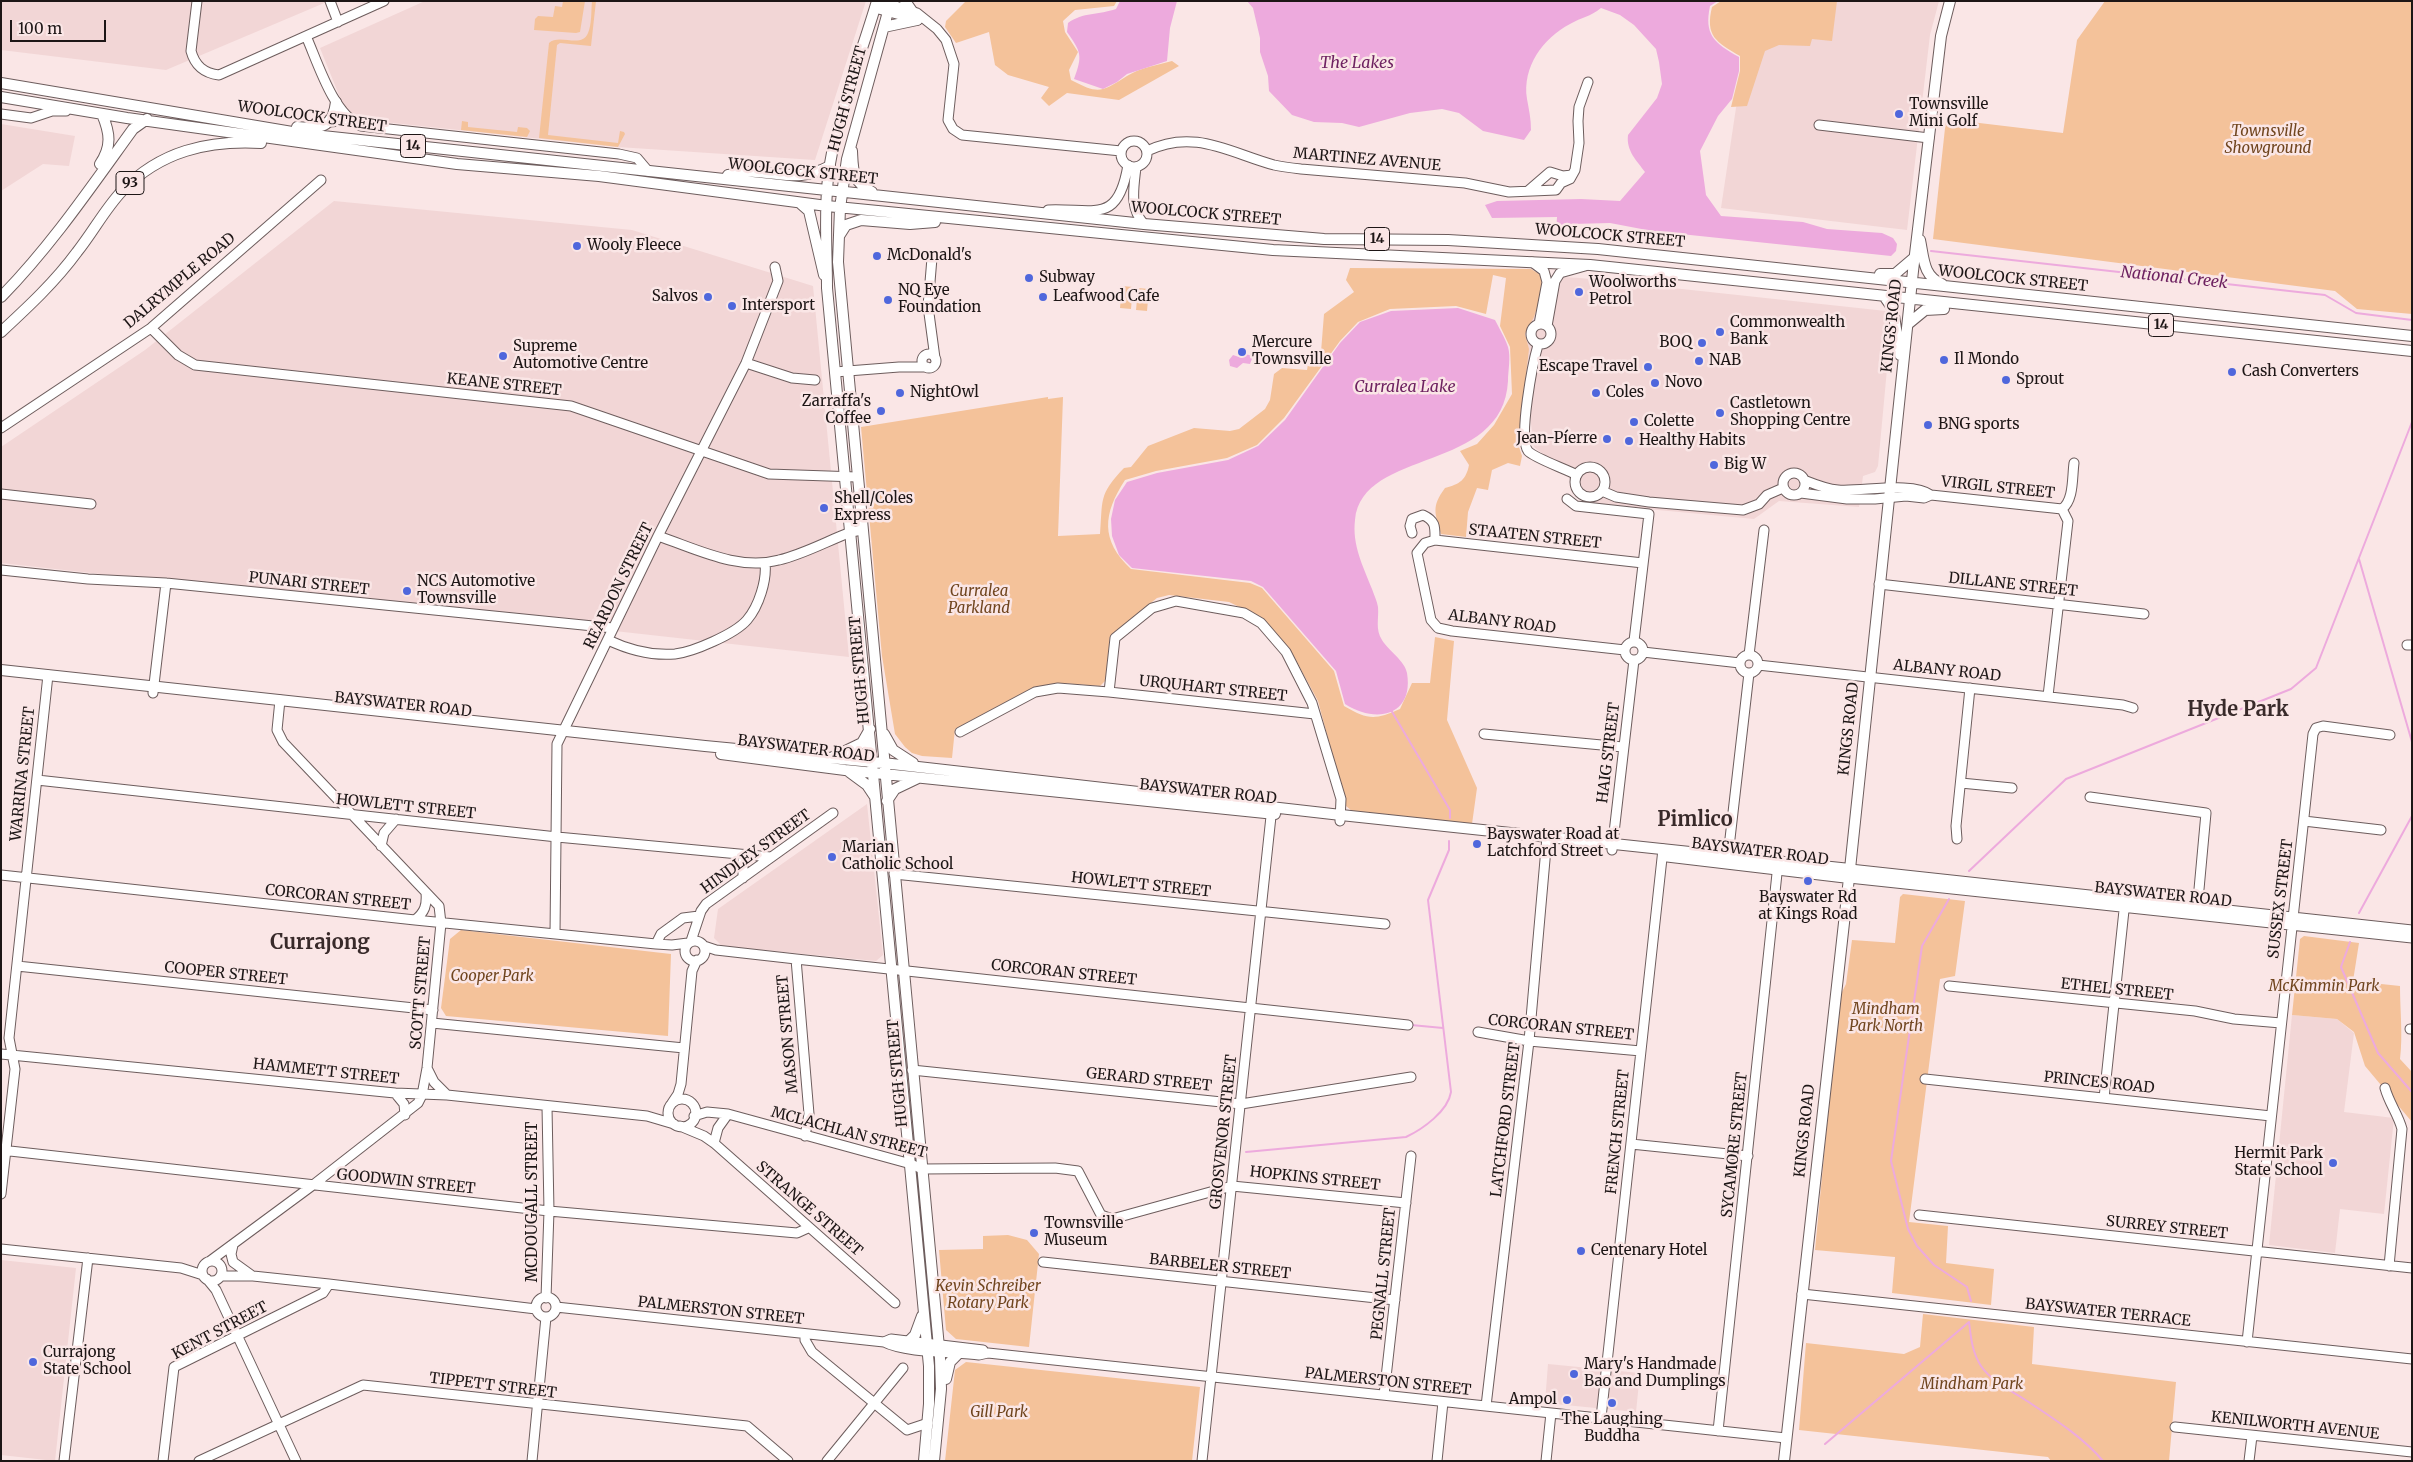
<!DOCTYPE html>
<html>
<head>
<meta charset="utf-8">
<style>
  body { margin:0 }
  #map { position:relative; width:2413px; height:1462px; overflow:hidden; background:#fae6e6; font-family:Merriweather,serif }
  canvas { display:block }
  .frame { position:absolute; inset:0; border:2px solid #1d1616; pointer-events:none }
  .scale { position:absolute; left:10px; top:20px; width:96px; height:22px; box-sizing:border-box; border:2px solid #1d1616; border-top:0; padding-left:6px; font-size:15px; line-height:18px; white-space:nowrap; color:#1d1616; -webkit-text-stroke:4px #fae6e6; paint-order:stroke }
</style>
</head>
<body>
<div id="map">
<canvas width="2413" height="1462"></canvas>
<div class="frame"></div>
<div class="scale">100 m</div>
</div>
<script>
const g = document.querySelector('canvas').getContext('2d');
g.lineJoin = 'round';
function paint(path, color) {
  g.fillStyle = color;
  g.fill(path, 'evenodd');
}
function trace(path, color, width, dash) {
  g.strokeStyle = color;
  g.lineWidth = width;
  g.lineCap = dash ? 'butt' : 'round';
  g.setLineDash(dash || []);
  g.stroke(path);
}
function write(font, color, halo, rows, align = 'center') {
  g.font = font + ' Merriweather,serif';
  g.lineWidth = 5;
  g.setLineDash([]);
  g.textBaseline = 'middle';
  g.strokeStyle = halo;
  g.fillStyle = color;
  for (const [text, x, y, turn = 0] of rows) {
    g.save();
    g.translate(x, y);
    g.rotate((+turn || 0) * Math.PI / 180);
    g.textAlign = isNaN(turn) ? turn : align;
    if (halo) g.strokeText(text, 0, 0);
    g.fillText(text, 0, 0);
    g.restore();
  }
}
const built = new Path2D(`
  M1 1H329L166 70 1 50Z
  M425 1H866L815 160 618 147 365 120 345 110 320 48Z
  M1752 1H1939L1930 35 1907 230 1721 208Z
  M1 124 75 136 69 166 43 164 1 191Z
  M334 201 632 230 813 286 849 657 1 563V447L145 350Z
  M1525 275 1580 278 1886 311 1891 326 1878 466 1875 472 1863 476 1859 507 1779 501 1754 519 1583 503 1566 472 1534 447 1519 330Z
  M867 804 883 955 876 961 722 946 714 938 718 909Z
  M2292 1015 2337 1019 2354 1033 2344 1112 2394 1118 2384 1214 2340 1209 2335 1253 2269 1245Z
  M1 1260 76 1268 55 1461 1 1455Z
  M1548 1364 1640 1373 1636 1412 1545 1403Z`);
const green = new Path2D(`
  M563 1H585L580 32 576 33 534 30 535 19 538 16 553 17 555 6 562 7Z
  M592 1H596L591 46 560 43 557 45 548 135 618 143 620 131 624 132 625 134 618 147 539 138 549 43C559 33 582 49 588 33 592 24 591 11 592 1Z
  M966 1H1117L1114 6 1075 10 1063 21 1065 32 1078 52 1069 70 1071 80C1100 95 1101 92 1127 76 1140 68 1157 65 1172 61L1179 66 1119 100 1067 93 1049 106 1041 98 1049 87 1008 75 995 65 989 32 956 43 945 27 946 21Z
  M1721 1H1837L1832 41 1812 39 1810 46 1779 45 1765 51 1747 106 1731 107 1740 71V56C1716 42 1705 36 1712 7Z
  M2105 1H2412V314L2357 309 2335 291 1933 239 1946 119 2063 133 2077 40Z
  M462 121 468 122V127L517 132 518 127 527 128 530 131 527 137 461 130Z
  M1350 268 1531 269 1541 275 1542 292 1534 317 1525 334 1529 349 1518 444 1522 456 1520 466 1508 463 1492 470 1488 490 1477 488 1468 512 1466 537 1441 534C1435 513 1431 507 1445 488 1460 484 1466 480 1469 465L1460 451 1477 444 1494 425 1512 394 1510 347 1500 326 1506 278 1493 275 1486 314 1456 306 1390 309 1358 322 1340 341 1284 418 1257 445 1227 458 1156 471 1125 480C1103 514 1100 540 1131 569L1250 583 1262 588 1334 671 1344 706C1368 720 1375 720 1400 709L1412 683H1430L1435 637 1454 641 1447 720 1477 788 1472 824 1352 811 1346 806 1318 701 1292 653 1260 617 1229 602 1169 595 1157 598 1110 636 1106 680 1100 686 1061 683 1034 687 955 729 952 758 922 756 912 753 905 747 895 734 882 656 861 427 1048 397V399L1063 397 1058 536 1100 534C1103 500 1098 495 1124 468L1131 467 1148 446 1194 428 1230 431 1239 429 1265 409 1270 400 1274 374 1282 368 1307 370 1310 352H1321L1324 314 1354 292 1346 280Z
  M1122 286 1133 287 1131 309 1120 308Z
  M1138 288 1149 289 1147 311 1136 310Z
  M1903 894 1965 901 1955 976 1940 979 1909 1222 1948 1226 1946 1263 1994 1269 1991 1305 1892 1293 1895 1257 1815 1250 1839 998 1846 984 1852 940 1895 943 1900 897Z
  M461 930 671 954 668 1036 446 1016 441 1008 450 939Z
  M2304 936 2359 943 2353 981 2400 986C2400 1011 2403 1035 2400 1059L2412 1072V1122L2365 1066 2354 1032 2337 1019 2292 1015 2300 939Z
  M1008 1235 1027 1240 1039 1254 1029 1347 956 1339 946 1330 939 1250 983 1249V1236Z
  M1923 1314 2034 1327 2032 1364 2176 1382 2169 1461H2051L2048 1457 1799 1430 1806 1343 1904 1354 1920 1347Z
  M966 1362 1200 1387 1192 1461H945L955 1370Z`);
const water = new Path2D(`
  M1120 1H1177L1170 28 1167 61 1127 74 1117 82 1103 89 1074 79C1083 55 1081 52 1067 32L1068 23C1083 12 1099 15 1116 9Z
  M1247 1H1718L1710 6C1704 35 1714 43 1739 57V71L1732 99 1718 116 1700 151 1706 195 1721 216 1803 222 1827 229 1882 233 1893 238 1897 244 1896 251 1891 256 1652 231 1610 223 1572 224 1556 232 1557 217 1492 218 1485 205 1497 201 1581 199 1620 201 1645 172C1637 161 1626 151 1628 135L1657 98 1662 84 1659 62 1656 49 1634 25 1620 15 1601 8C1590 17 1582 17 1570 24 1543 38 1522 67 1527 99 1529 110 1531 119 1531 130L1524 140 1483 131 1459 113 1442 109 1410 113 1359 127 1342 123 1314 122 1292 115 1269 91 1268 76 1260 52V38L1253 8Z
  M1458 308 1495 320C1499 328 1505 338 1508 347 1511 357 1508 371 1508 381 1503 474 1362 447 1355 520 1352 545 1363 566 1372 589 1374 595 1377 601 1378 607 1379 619 1375 629 1382 640 1388 650 1405 661 1407 673 1414 716 1376 724 1345 704L1336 671 1263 587 1251 581 1132 568 1119 555 1112 536 1111 519 1115 500 1127 482 1157 473 1228 460 1258 446 1285 420 1340 343 1360 322 1391 311Z
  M1245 354 1253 356 1250 364 1243 363 1237 368 1230 366 1229 360 1233 355 1242 358Z`);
const stream = new Path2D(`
  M1931 251 2325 295 2356 313 2412 320
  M2359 559 2412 742
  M1391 710 1450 810V818
  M1969 871 2066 779 2291 689 2316 668 2412 422
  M1949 899 1922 946 1891 1161 1908 1229 1917 1246 1934 1265 1967 1287 1971 1301
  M2359 913 2412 816
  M2350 942 2341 967 2378 1053 2412 1092
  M1411 1025 1443 1028
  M1246 1152 1406 1137C1423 1129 1448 1111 1451 1092L1428 900 1449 850V841
  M1969 1322C1971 1338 1972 1352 1981 1366 1991 1381 2010 1390 2024 1399 2051 1417 2082 1436 2103 1461
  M1825 1444 1969 1322`);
const minor = new Path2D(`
  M197 1 191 51C195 66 204 73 219 75L384 1
  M330 1 338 22
  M880 1 917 13 937 29 946 40 954 64 948 120 953 129 962 135 1121 151
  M875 8 918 20
  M306 36C318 63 333 114 361 126L619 154 637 158 648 171
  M1 114 31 118 52 111H66
  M329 122 342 121 353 123
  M1819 125 1929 138
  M1121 154a13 13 0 1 1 26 0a13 13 0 1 1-26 0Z
  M1147 151C1194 128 1230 153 1274 165 1283 167 1292 168 1301 169L1465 183 1509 192 1556 190 1561 183 1570 179 1575 170 1579 143 1578 121 1579 107 1588 82
  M1136 167C1134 187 1129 208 1144 224
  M1528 191 1550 172 1563 176 1572 175
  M1048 210C1095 208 1118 225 1128 165
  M932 258 928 306 935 358
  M1532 262 1544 271 1547 282 1539 324
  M1531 334a10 10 0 1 1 20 0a10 10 0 1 1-20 0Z
  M1547 326 1555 281 1560 273 1585 266
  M151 328 178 355 195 365 571 406 769 474 857 477
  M1538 345C1533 362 1518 438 1528 451 1534 458 1566 469 1577 475
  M922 361a7 7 0 1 1 14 0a7 7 0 1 1-14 0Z
  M746 363 792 378 815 380
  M835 372 899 367H927
  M1 428 151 328 321 180
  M1575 482a15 15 0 1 1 30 0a15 15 0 1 1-30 0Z
  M1783 484a11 11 0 1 1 22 0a11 11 0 1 1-22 0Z
  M1804 480C1814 484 1826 489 1838 490 1862 492 1912 481 1931 495L2062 509
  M1602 491 1616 497 1649 502 1743 510 1759 504 1767 495 1783 488
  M1801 493 1847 499H1875L1906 496 1924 498 1931 495
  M1 494 91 504
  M1567 499 1576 506 1649 514 1634 641
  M2062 509C2074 500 2072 478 2074 463
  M1412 533 1410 526 1412 519 1423 515C1436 521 1435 527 1435 540
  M658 536C697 549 738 571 779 560 804 554 827 541 851 532L862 530
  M1 570 88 579 166 583 613 628
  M1879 584 2144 614
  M608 640C629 650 651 656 675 654 693 652 735 634 747 620 759 606 767 580 765 563
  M1625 651a9 9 0 1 1 18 0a9 9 0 1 1-18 0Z
  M2407 645H2412
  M1625 650 1452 631 1438 628 1431 620 1417 553 1425 543 1435 540 1643 563
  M1643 652 1740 663
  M1740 664a9 9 0 1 1 18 0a9 9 0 1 1-18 0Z
  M1749 655 1764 530
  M1758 665 2123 705 2133 708
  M1109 692 1115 638 1152 608 1176 601 1244 613 1261 623 1286 652 1312 703 1341 799 1340 821
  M153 693 166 583
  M2048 696 2068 521 2062 509
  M960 732 1035 692 1058 688 1109 692 1315 714
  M1484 734 1623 747
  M37 780 557 837 771 857
  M1961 783 2012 788
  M2090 797 2206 813 2197 911
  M2304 821 2381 830
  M1957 839 1956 826 1970 688
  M381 846 384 833 396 819
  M1612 850 1634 660
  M743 855V878
  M1728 856 1749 673
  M1850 869 2412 930
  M894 874 1385 924
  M1 875 415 920 656 944 672 945 688 943
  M1849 878 2412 938
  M415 920C425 912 427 905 426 893
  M555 934 557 744 658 536 746 363 778 281 775 267
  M685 951a10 10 0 1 1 20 0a10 10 0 1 1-20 0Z
  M691 941 701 911 706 904 833 813
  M656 944 661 934 683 918 699 916
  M704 946 716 950 796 959 1408 1025
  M796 959 809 1114 805 1136
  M17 966 433 1010
  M1949 986 2195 1011 2234 1019 2281 1023
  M432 1023 684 1048
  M2410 1029H2412
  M1478 1032 1529 1041 1641 1051
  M1 1054 395 1093 447 1095 647 1116 674 1124
  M427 1068 434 1082 447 1095
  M912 1070 1241 1104 1411 1077
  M1925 1079 2271 1116
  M2385 1088C2389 1103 2398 1114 2402 1129L2389 1266
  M395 1093 404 1104 405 1115
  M2104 1098 2125 901
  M668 1113a14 14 0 1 1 28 0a14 14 0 1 1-28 0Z
  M672 1103 678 1094 681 1084 692 971 697 960
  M694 1116 707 1112 728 1114 911 1164 922 1169 1055 1168 1078 1171 1101 1215 1112 1219 1232 1186 1406 1203
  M680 1126 704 1136 714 1143 895 1303
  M714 1143 718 1128 728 1114
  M1631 1144 1748 1156
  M1 1150 549 1211 797 1233 808 1228
  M1 1194 15 1069 9 1038 48 675
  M1919 1215 2412 1268
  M233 1245 231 1254 233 1262 251 1275
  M1 1249 181 1268 203 1275
  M202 1271a10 10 0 1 1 20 0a10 10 0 1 1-20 0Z
  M210 1261 313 1185 418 1103 422 1095 427 1068 441 923 439 906 283 742 277 730 280 700
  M1043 1262 1395 1300
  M221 1276H253L329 1284 536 1309
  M207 1279 216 1290 296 1461
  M1802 1294 2412 1359
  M536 1307a10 10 0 1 1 20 0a10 10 0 1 1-20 0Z
  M546 1298 549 1211 547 1107
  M556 1307 884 1342C905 1353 954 1352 979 1355L988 1353 1786 1438
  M805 1334V1340L812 1352 907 1430 928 1423
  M884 1342 891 1339 983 1350
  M2247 1342 2313 734 2316 728 2323 726 2390 735
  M1384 1395 1411 1156
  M1486 1406 1529 1041 1547 837
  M1601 1418 1663 849
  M2175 1427 2412 1452
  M1718 1431 1778 864
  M64 1461 88 1258
  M163 1461 174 1367 323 1293 329 1284
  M199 1461 363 1385 747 1426 788 1461
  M532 1461 546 1317
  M827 1461 903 1368
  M1202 1461 1272 807
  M1437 1461 1443 1402
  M1546 1461 1551 1413
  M2249 1461 2252 1436`);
const major = new Path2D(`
  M877 1C860 59 835 118 828 178 824 214 827 251 827 288L929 1366V1404L924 1461
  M891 1 847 159 840 208 838 262 940 1358 941 1389 934 1461
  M905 1 912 11
  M884 27 917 20
  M1 83 304 134 1144 224 1324 239 1448 240 1598 249 2412 336
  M1 97 127 118 457 164 599 176 827 206 1273 250 1590 265 2412 351
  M297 127C320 129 333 128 336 102
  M852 151C853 172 852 181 872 192
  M100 164C112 146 110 133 102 114
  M728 175C738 173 747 171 756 172 787 174 801 181 830 166
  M801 204 809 211 824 275
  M839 236 846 225 861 220 910 224 935 222
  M1920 240C1924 259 1923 276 1942 284
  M1880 274H1895L1915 257
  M1884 296 1893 309 1900 355
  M1 297C51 246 91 187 133 129L147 119
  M1908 324 1925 310 1944 309
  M1 332C28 307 55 282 77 252 93 232 105 209 122 191 160 151 208 140 261 143
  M1 670 705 746 883 763 1341 815 1850 869
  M884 734 893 750 913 763
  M721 754 845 770 1275 814
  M833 757 862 743 870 729
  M848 771 867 785 875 797
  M887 801 895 789 918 778
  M1663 856 1849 878
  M909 1341 915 1335 922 1316
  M946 1379 950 1362 959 1353
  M1784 1461 1850 869 1913 271 1941 36 1950 1`);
const markers = [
  [1899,114,5,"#4f67dc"],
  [577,246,5,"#4f67dc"],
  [877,256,5,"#4f67dc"],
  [1029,278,5,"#4f67dc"],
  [1579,292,5,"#4f67dc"],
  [708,297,5,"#4f67dc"],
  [1043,297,5,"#4f67dc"],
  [888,300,5,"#4f67dc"],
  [732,306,5,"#4f67dc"],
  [1720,332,5,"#4f67dc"],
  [1702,343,5,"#4f67dc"],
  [1242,352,5,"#4f67dc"],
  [503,356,5,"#4f67dc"],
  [1944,360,5,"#4f67dc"],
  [1699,361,5,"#4f67dc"],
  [1648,367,5,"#4f67dc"],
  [2232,372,5,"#4f67dc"],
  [2006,380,5,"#4f67dc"],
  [1655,383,5,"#4f67dc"],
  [900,393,5,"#4f67dc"],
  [1596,393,5,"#4f67dc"],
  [881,411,5,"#4f67dc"],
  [1720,413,5,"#4f67dc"],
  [1634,422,5,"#4f67dc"],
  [1928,425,5,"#4f67dc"],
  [1607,439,5,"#4f67dc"],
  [1629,441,5,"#4f67dc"],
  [1714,465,5,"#4f67dc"],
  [824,508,5,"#4f67dc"],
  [407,591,5,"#4f67dc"],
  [1477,844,5,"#4f67dc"],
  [832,857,5,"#4f67dc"],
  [1808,881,5,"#4f67dc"],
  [2333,1163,5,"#4f67dc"],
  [1034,1233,5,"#4f67dc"],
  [1581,1251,5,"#4f67dc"],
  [33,1362,5,"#4f67dc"],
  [1574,1374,5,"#4f67dc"],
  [1567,1400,5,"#4f67dc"],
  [1612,1403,5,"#4f67dc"]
];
const shields = [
  [413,146,25],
  [130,183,28],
  [1377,239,25],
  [2161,325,25]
];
const shieldNames = [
  ["14",413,146],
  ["93",130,183],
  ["14",1377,239],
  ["14",2161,325]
];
const streetNames = [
  ["HUGH STREET",848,99,-75],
  ["WOOLCOCK STREET",312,117,8],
  ["MARTINEZ AVENUE",1367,160,5],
  ["WOOLCOCK STREET",803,172,6],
  ["WOOLCOCK STREET",1206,214,5],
  ["WOOLCOCK STREET",1610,236,5],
  ["WOOLCOCK STREET",2013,279,6],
  ["DALRYMPLE ROAD",180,281,-40],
  ["KINGS ROAD",1892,326,-84],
  ["KEANE STREET",504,385,6],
  ["VIRGIL STREET",1998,488,6],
  ["STAATEN STREET",1535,537,6],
  ["PUNARI STREET",309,584,6],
  ["DILLANE STREET",2013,585,6],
  ["REARDON STREET",619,586,-64],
  ["ALBANY ROAD",1502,622,7],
  ["HUGH STREET",860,670,-95],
  ["ALBANY ROAD",1947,671,6],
  ["URQUHART STREET",1213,689,6],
  ["BAYSWATER ROAD",403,705,6],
  ["KINGS ROAD",1849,729,-84],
  ["BAYSWATER ROAD",806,749,7],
  ["HAIG STREET",1609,753,-83],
  ["WARRINA STREET",23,774,-84],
  ["BAYSWATER ROAD",1208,792,6],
  ["HOWLETT STREET",406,807,6],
  ["HINDLEY STREET",756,852,-36],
  ["BAYSWATER ROAD",1760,852,7],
  ["HOWLETT STREET",1141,885,6],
  ["BAYSWATER ROAD",2163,895,6],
  ["CORCORAN STREET",338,898,6],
  ["SUSSEX STREET",2281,899,-83],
  ["CORCORAN STREET",1064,973,6],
  ["COOPER STREET",226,974,6],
  ["ETHEL STREET",2117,990,6],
  ["SCOTT STREET",421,993,-85],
  ["CORCORAN STREET",1561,1028,6],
  ["MASON STREET",788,1034,-95],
  ["HAMMETT STREET",326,1072,6],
  ["HUGH STREET",898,1073,-95],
  ["GERARD STREET",1149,1080,6],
  ["PRINCES ROAD",2099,1083,6],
  ["LATCHFORD STREET",1506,1120,-83],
  ["KINGS ROAD",1805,1131,-84],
  ["GROSVENOR STREET",1224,1132,-84],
  ["FRENCH STREET",1618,1132,-84],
  ["MCLACHLAN STREET",849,1133,15],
  ["SYCAMORE STREET",1735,1145,-84],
  ["HOPKINS STREET",1315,1179,6],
  ["GOODWIN STREET",406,1182,6],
  ["MCDOUGALL STREET",533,1202,-90],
  ["STRANGE STREET",809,1209,41],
  ["SURREY STREET",2167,1228,6],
  ["BARBELER STREET",1220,1267,6],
  ["PEGNALL STREET",1384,1274,-84],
  ["PALMERSTON STREET",721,1311,6],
  ["BAYSWATER TERRACE",2108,1313,6],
  ["KENT STREET",220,1331,-28],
  ["PALMERSTON STREET",1388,1382,6],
  ["TIPPETT STREET",493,1386,7],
  ["KENILWORTH AVENUE",2295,1426,6]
];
const poiNames = [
  ["Townsville",1909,105],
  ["Mini Golf",1909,122],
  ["Wooly Fleece",587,246],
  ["McDonald's",887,256],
  ["Subway",1039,278],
  ["Woolworths",1589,283],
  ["Petrol",1589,300],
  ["NQ Eye",898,291],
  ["Foundation",898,308],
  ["Salvos",698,297,"right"],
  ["Leafwood Cafe",1053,297],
  ["Intersport",742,306],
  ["Commonwealth",1730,323],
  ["Bank",1730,340],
  ["Mercure",1252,343],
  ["Townsville",1252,360],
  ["BOQ",1692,343,"right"],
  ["Supreme",513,347],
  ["Automotive Centre",513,364],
  ["Il Mondo",1954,360],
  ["NAB",1709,361],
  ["Escape Travel",1638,367,"right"],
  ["Cash Converters",2242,372],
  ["Sprout",2016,380],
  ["Novo",1665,383],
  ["NightOwl",910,393],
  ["Coles",1606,393],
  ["Zarraffa's",871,402,"right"],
  ["Coffee",871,419,"right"],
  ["Castletown",1730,404],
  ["Shopping Centre",1730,421],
  ["Colette",1644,422],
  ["BNG sports",1938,425],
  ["Jean-Píerre",1597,439,"right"],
  ["Healthy Habits",1639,441],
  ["Big W",1724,465],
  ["Shell/Coles",834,499],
  ["Express",834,516],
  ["NCS Automotive",417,582],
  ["Townsville",417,599],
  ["Bayswater Road at",1487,835],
  ["Latchford Street",1487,852],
  ["Marian",842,848],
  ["Catholic School",842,865],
  ["Bayswater Rd",1808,898,"center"],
  ["at Kings Road",1808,915,"center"],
  ["Hermit Park",2323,1154,"right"],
  ["State School",2323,1171,"right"],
  ["Townsville",1044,1224],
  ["Museum",1044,1241],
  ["Centenary Hotel",1591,1251],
  ["Currajong",43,1353],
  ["State School",43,1370],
  ["Mary's Handmade",1584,1365],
  ["Bao and Dumplings",1584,1382],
  ["Ampol",1557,1400,"right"],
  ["The Laughing",1612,1420,"center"],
  ["Buddha",1612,1437,"center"]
];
const parkNames = [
  ["Townsville",2268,132],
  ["Showground",2268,149],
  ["Curralea",979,592],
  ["Parkland",979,609],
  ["Cooper Park",492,977],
  ["McKimmin Park",2324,987],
  ["Mindham",1886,1010],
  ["Park North",1886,1027],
  ["Kevin Schreiber",988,1287],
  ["Rotary Park",988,1304],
  ["Mindham Park",1972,1385],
  ["Gill Park",999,1413]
];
const waterNames = [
  ["The Lakes",1357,63],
  ["National Creek",2174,278,6],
  ["Curralea Lake",1405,387]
];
const districtNames = [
  ["Hyde Park",2238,710],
  ["Pimlico",1695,820],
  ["Currajong",320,943]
];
paint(built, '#f2d6d6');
paint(green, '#f4c29a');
paint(water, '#edaadd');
trace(stream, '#edaadd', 2);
trace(minor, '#6d5d5d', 11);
trace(major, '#6d5d5d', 12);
trace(minor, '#fff', 9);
trace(major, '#fff', 10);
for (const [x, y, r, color] of markers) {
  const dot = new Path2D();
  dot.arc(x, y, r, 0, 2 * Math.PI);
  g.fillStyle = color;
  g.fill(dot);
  trace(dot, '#fae6e6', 2);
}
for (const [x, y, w] of shields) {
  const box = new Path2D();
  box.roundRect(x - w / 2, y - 11.5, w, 23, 4);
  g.fillStyle = '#fae6e6';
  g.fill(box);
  trace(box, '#1d1616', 1);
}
write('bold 14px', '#1d1616', null, shieldNames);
write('15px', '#1d1616', '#fae6e6', streetNames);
write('15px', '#1d1616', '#fae6e6', poiNames, 'left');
write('italic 15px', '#70451e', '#fae6e6', parkNames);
write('italic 16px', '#6e2261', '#fae6e6', waterNames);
write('bold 20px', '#382a2a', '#fae6e6', districtNames);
</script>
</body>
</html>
